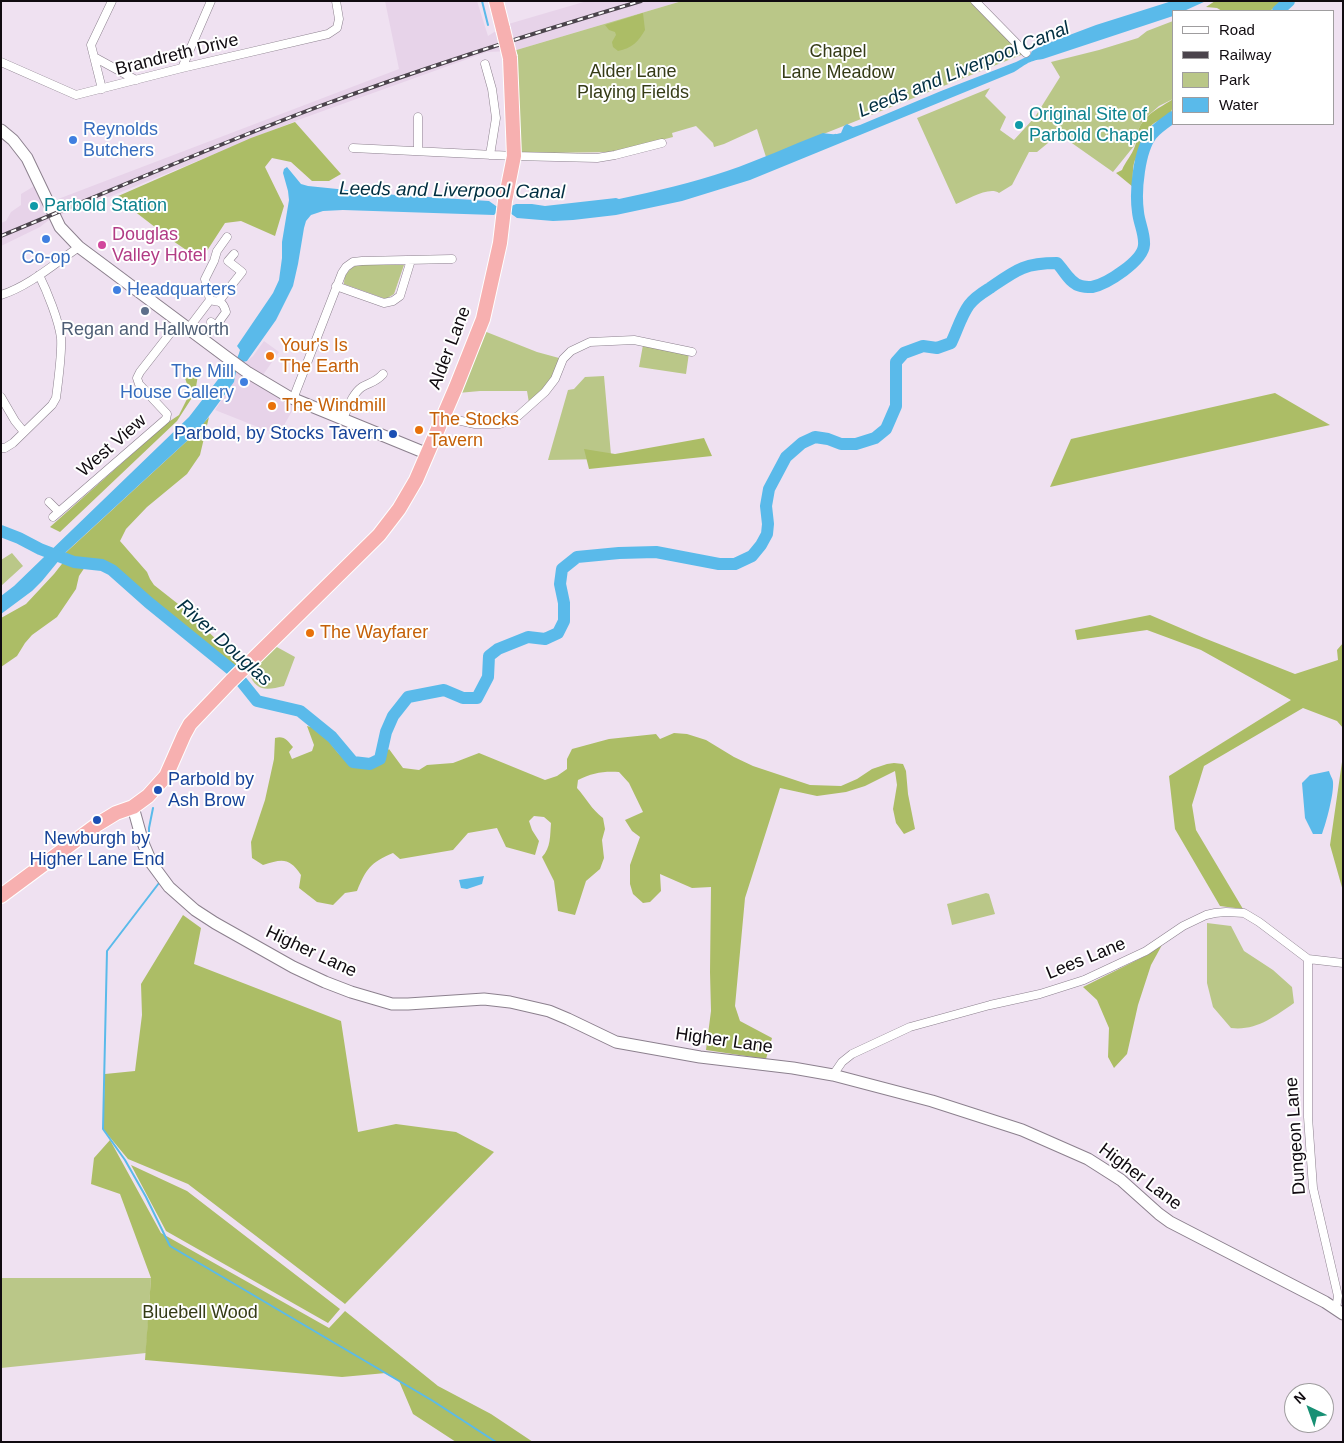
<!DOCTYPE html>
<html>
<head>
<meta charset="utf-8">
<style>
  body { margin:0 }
  #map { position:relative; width:1344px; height:1443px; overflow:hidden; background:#efe1f1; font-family:Arial,sans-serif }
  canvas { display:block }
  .frame { position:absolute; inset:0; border:2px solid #100b10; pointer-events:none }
  .legend { position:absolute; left:1172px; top:10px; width:162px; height:115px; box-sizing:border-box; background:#fff; border:1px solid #9f9d9f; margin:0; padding:6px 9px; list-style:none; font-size:15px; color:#100b10 }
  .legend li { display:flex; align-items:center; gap:10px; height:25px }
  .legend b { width:25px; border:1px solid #9f9d9f }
  .north { position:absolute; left:1284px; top:1383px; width:50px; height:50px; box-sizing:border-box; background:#fff; border:1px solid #9f9d9f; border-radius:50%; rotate:318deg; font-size:14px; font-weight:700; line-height:20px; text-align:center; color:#100b10 }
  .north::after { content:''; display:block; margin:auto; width:18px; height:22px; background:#179074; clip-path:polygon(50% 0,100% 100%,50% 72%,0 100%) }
</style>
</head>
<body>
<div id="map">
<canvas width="1344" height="1443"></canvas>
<div class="frame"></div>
<ul class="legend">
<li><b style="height:6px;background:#fff"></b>Road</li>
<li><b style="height:6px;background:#4b444c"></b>Railway</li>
<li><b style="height:14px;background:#bac788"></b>Park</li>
<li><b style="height:14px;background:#5abaea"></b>Water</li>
</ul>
<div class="north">N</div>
</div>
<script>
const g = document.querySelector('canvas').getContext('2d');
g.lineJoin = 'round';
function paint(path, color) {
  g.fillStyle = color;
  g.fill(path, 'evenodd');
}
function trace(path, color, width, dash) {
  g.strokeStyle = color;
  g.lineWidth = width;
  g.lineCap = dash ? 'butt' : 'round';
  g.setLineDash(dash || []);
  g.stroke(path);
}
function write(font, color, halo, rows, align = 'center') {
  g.font = font + ' Arial,sans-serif';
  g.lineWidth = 4;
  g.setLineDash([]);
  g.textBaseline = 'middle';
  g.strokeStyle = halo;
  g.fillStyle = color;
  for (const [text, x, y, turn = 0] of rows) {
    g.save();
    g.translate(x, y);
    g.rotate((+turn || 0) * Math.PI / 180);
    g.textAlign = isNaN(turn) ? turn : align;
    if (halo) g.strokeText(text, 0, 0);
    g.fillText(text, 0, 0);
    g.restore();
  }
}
const built = new Path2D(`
  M385 1H477L488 36 505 25 587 1H682L513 51 487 52 298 120 114 195 50 219 40 227 1 246V223L6 221 11 212 21 205V194L36 185 45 204 399 69Z
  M264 341 279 352 258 382 296 404 283 427 268 431 215 410 234 382 236 372 243 362 247 361 253 356Z`);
const green = new Path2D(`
  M682 1H975L1026 53 766 157 757 129 724 144 714 147 713 143 696 126 672 133 673 137 615 152 540 153 520 152 513 51Z
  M1173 21V99L1159 106 1144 119 1138 130 1134 146 1113 172 1059 134 1037 152H1029L1012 185 999 193C989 186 967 200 956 204L917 118 990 88 985 96 1006 117 1000 130 1014 140 1035 117 1060 77 1051 62 1099 50 1138 38 1147 31Z
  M360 264 404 265 394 294 386 299 344 284C344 274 350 267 360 264Z
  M484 331 537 352 559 358C561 372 539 393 529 403L527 391H480L458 393Z
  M643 345 689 353 686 374 639 367Z
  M604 376 611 455 606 459 548 460 568 390 574 389 585 377Z
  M12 553 23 566 1 586V560Z
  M275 646 295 657 284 686C267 690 256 692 249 673Z
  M986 893 989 894 995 914 952 925 947 904Z
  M1207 923 1231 926 1244 951 1273 970 1292 987 1294 1003C1274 1017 1256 1031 1231 1028L1213 1007 1207 983Z
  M1 1278H151L146 1353 1 1368Z`);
const forest = new Path2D(`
  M1215 1H1282L1270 11H1222L1217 8 1206 7Z
  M643 13 645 30C638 42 632 48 618 51L613 47 612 42 616 35 615 32 609 30 605 25Z
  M1173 99C1173 124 1162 114 1150 127 1146 133 1144 143 1141 149 1140 153 1137 156 1135 160 1132 167 1133 179 1133 187L1116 173 1122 170C1125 162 1132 155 1135 146 1137 141 1137 136 1138 131 1144 114 1160 108 1173 99Z
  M295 122 341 174 329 181H312L291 162 272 158 265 167 284 206 275 236 241 221 225 223 201 260 173 241 116 197 251 138Z
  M198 375 195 393 177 421 60 532 50 527 167 423 179 415 190 393 185 378Z
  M1275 393 1330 425 1050 487 1071 439Z
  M209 417 200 455 187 474 147 507 126 529 120 541 147 572 150 579 154 585 187 611 223 646 235 654 252 661 233 671 148 602 112 570 102 565 80 562 87 564 79 576 76 589 57 617 32 635 25 643 17 656 1 667V618L26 604 54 574 65 560 71 561 61 557 188 440Z
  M704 438 712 456 589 469 584 449 615 454Z
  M1150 615 1204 638 1295 674 1338 660 1337 650 1343 643V728L1337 721 1303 708 1204 766 1192 805 1196 830 1243 909 1220 906 1175 829 1169 776 1291 700 1201 650 1147 630 1077 640 1075 630Z
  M307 726C330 729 334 762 359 766 364 766 370 767 375 764 380 761 384 754 389 749L403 768 419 770 427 765 453 763 479 753 545 780 557 776 567 769V759L572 749 609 739 656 734 660 739 674 733 687 734 706 740 734 757 753 766 810 785 841 786 857 779 872 769 887 764 894 763 903 764 906 771 908 794 915 829 904 834 896 823 893 809 897 785 895 771 865 786 846 792 817 796 780 788 745 898 735 1006 740 1021 772 1038 766 1059 706 1050 711 1011 710 972 711 887 692 888 660 874 661 891 650 902 643 903 633 894 630 884V865L640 837 632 831 625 820 643 812 629 783 619 772C603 771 592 773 578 780L577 788C586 798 592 810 603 818L605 829 602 840 604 858 600 869 586 881 575 915 558 911 554 881 542 857C551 848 550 835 551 823L544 817 534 816 529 821 532 830 539 841 535 855 506 847 497 828 468 833 453 850 400 859 393 853C370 863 366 869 357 891L345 893 333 905 317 902 299 888 301 875C289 857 282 859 263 865L252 858 251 842 265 800 274 759 275 738C284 735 288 741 293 747L289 752 292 759 312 751 314 745Z
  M1343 755V891L1330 845Z
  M183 915 201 928 194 964 341 1021 358 1132 396 1124 456 1132 494 1152 345 1304 188 1184 128 1159 103 1129 105 1074 135 1071 142 1015 141 984Z
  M1162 945 1151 965 1138 1005 1127 1054 1114 1068 1108 1057 1109 1028 1097 1000 1083 987 1147 955Z
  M110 1140 161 1233 329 1328 345 1311 438 1386 491 1414 533 1442H456L413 1414 399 1381 386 1373 342 1377 145 1360 151 1278 120 1194 91 1184 94 1158Z
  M131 1165 187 1191 340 1309 328 1323 166 1231Z`);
const water = new Path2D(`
  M1172 1H1206L1184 11H1173V16L1164 19 1043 59C1027 61 1026 65 1014 72L750 180 682 201 616 215 573 220 553 221 517 218 510 213H496L494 215 343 210 323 211 311 215 306 221 304 228 298 264 293 286 276 320 247 361 243 362 236 372 234 382 201 427 188 440 65 553 42 581 32 591 1 614V596L14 586 189 417 223 373C232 367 237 361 240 350L237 346 273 293 279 280 282 258V242L289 200 288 191 283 173 284 169 287 167 301 184 308 186 396 195 489 201 496 206 509 207 516 204H532L545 206 616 198 619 199C656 191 692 183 727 171 760 160 791 145 823 133 830 134 834 135 841 133L844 126 847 124 853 127 860 125 941 91 1016 62 1030 55 1032 51 1043 45 1096 25Z
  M1329 771C1330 775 1333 779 1333 782 1334 794 1326 823 1322 834H1313L1305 818 1302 783 1310 775Z
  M484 876 482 884 467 889 461 888 459 880Z`);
const stream = new Path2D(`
  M482 1 488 25
  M149 844V828L153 808
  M159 883 107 951 103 1129 125 1160 146 1197 170 1246 433 1401 496 1442`);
const river = new Path2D(`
  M1278 11 1289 1
  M1 531 19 538 40 549 74 562 102 565 112 570 148 602 233 671 257 701 300 711 332 737 353 762 370 764 380 759 386 732 393 716 408 697 444 690 463 698H477L488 677 489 656 498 649 528 637 545 639 558 633 564 621V603L560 584 562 569 577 557 619 553 656 552 719 564H735L752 556 761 545 767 534 768 524 766 506 769 489 786 457 802 443 815 437 828 439 841 444H856L875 438 886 429 896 406V362L904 353 923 346 937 348 951 343C957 331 961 316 969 305 975 297 982 293 990 288 1016 270 1024 263 1057 263 1064 270 1070 284 1081 286 1084 287 1089 287 1092 287 1107 284 1143 261 1144 245 1145 234 1139 223 1138 212 1135 191 1139 150 1152 134 1158 127 1166 122 1173 117`);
const street = new Path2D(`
  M975 1 1026 53
  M94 57 136 80
  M1 62 76 95 182 68 328 34 337 28 339 19 336 1
  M485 64 492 89 496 118 490 155
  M182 68 211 1
  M102 89 91 45 112 1
  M353 148 514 156 597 158 615 155 662 143
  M418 151V117
  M336 286 384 303 393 301 400 296 411 260
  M1 295C29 286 54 264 79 247
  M219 301 242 272 228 261 234 254
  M211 322 215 325 218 323 226 312C224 305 222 301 214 301
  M188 329 210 300 205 279 214 261 217 251 227 237
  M1 397 15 421 24 432
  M293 399 342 273 346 267 353 262 362 261 452 259
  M443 417 475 424H500L518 416 545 392 555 379 563 359 571 351 590 342 634 340 692 352
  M343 419C348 408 352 394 362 387 371 382 376 382 383 374
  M1 448H5L13 443 52 405 56 398C58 383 62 352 61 338 59 321 47 291 39 275
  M49 502 59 512
  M53 517 166 419 167 414 139 384 137 378 140 372 179 322
  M1308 959V1117L1313 1188 1338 1296 1336 1309
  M833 1075 842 1062 852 1054 910 1027 990 1005 1040 994 1084 980 1146 951 1183 926 1206 915 1215 913 1226 912 1244 913 1259 922 1308 959 1343 963`);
const secondary = new Path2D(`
  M1 130 13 140 27 158 60 227 79 247 225 356 247 372 289 397 428 454
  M133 807 143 843 152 864 169 887 195 910 215 923 293 967 325 982 351 992 392 1004H408L484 999 510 1002 549 1011 568 1019 616 1042 700 1057 793 1068 833 1075 932 1101 1022 1130 1088 1159 1121 1180 1159 1214 1170 1222 1325 1302 1343 1314`);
const highway = new Path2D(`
  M496 1 503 29
  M1 896 98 824 116 813 133 807 148 796 166 776 184 735 190 724 231 681 379 535 399 509 416 480 456 387 483 319 500 243 505 201 514 156 510 58`);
const rail = new Path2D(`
  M1 236C107 192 213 146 320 106 426 67 533 33 641 1`);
const highwayBridge = new Path2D(`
  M503 29 510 58`);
const markers = [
  [1019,125,5,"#0f9aa8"],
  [73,140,5,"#3f7fe0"],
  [34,206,5,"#0f9aa8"],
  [46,239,5,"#3f7fe0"],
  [102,245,5,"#d1479c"],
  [117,290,5,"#3f7fe0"],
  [145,311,5,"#5c6f8a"],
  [270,356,5,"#e8710a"],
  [244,382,5,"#3f7fe0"],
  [272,406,5,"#e8710a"],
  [419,430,5,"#e8710a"],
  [393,434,5,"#1a4fb4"],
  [310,633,5,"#e8710a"],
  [158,790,5,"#1a4fb4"],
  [97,820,5,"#1a4fb4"]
];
const parkNames = [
  ["Chapel",838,52],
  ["Lane Meadow",838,73],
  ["Alder Lane",633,72],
  ["Playing Fields",633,93],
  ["Bluebell Wood",200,1313]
];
const streetNames = [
  ["Brandreth Drive",177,55,-14],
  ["Alder Lane",450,348,-69],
  ["West View",112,446,-41],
  ["Higher Lane",311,952,25],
  ["Lees Lane",1086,959,-22],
  ["Higher Lane",724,1041,8],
  ["Dungeon Lane",1296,1136,-94],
  ["Higher Lane",1140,1177,37]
];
const cultureNames = [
  ["Original Site of",1029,115],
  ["Parbold Chapel",1029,136],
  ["Parbold Station",44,206]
];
const shopNames = [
  ["Reynolds",83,130],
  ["Butchers",83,151],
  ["Co-op",46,258,"center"],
  ["Headquarters",127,290],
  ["The Mill",234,372,"right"],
  ["House Gallery",234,393,"right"]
];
const hotelNames = [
  ["Douglas",112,235],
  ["Valley Hotel",112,256]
];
const serviceNames = [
  ["Regan and Hallworth",145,330]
];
const foodNames = [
  ["Your's Is",280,346],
  ["The Earth",280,367],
  ["The Windmill",282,406],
  ["The Stocks",429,420],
  ["Tavern",429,441],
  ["The Wayfarer",320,633]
];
const transitNames = [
  ["Parbold, by Stocks Tavern",383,434],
  ["Parbold by",168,780,"left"],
  ["Ash Brow",168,801,"left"],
  ["Newburgh by",97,839,"center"],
  ["Higher Lane End",97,860,"center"]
];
const waterNames = [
  ["Leeds and Liverpool Canal",964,70,-22],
  ["Leeds and Liverpool Canal",452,191,1],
  ["River Douglas",224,643,42]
];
paint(built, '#e7d3e9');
paint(green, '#bac788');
paint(forest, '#acbd66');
paint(water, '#5abaea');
trace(stream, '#5abaea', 2);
trace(river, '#5abaea', 12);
trace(street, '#8c808e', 9);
trace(secondary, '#8c808e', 13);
trace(highway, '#fff', 16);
trace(street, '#fff', 8);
trace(secondary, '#fff', 11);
trace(highway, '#f7b0b0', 14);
trace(rail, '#4b444c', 4);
trace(rail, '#fff', 2, [5.5]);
trace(highwayBridge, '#fff', 16, []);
trace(highwayBridge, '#f7b0b0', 14);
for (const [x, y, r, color] of markers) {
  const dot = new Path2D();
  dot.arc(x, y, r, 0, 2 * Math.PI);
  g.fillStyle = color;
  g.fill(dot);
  trace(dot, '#fff', 2);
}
write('18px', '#353b16', '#fff', parkNames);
write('18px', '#100b10', '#fff', streetNames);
write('18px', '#0d838f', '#fff', cultureNames, 'left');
write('18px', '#366cbe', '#fff', shopNames, 'left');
write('18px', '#b23c85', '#fff', hotelNames, 'left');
write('18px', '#4e5e75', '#fff', serviceNames);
write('18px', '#c56008', '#fff', foodNames, 'left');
write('18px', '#164399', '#fff', transitNames, 'right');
write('italic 19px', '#012e41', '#fff', waterNames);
</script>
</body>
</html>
